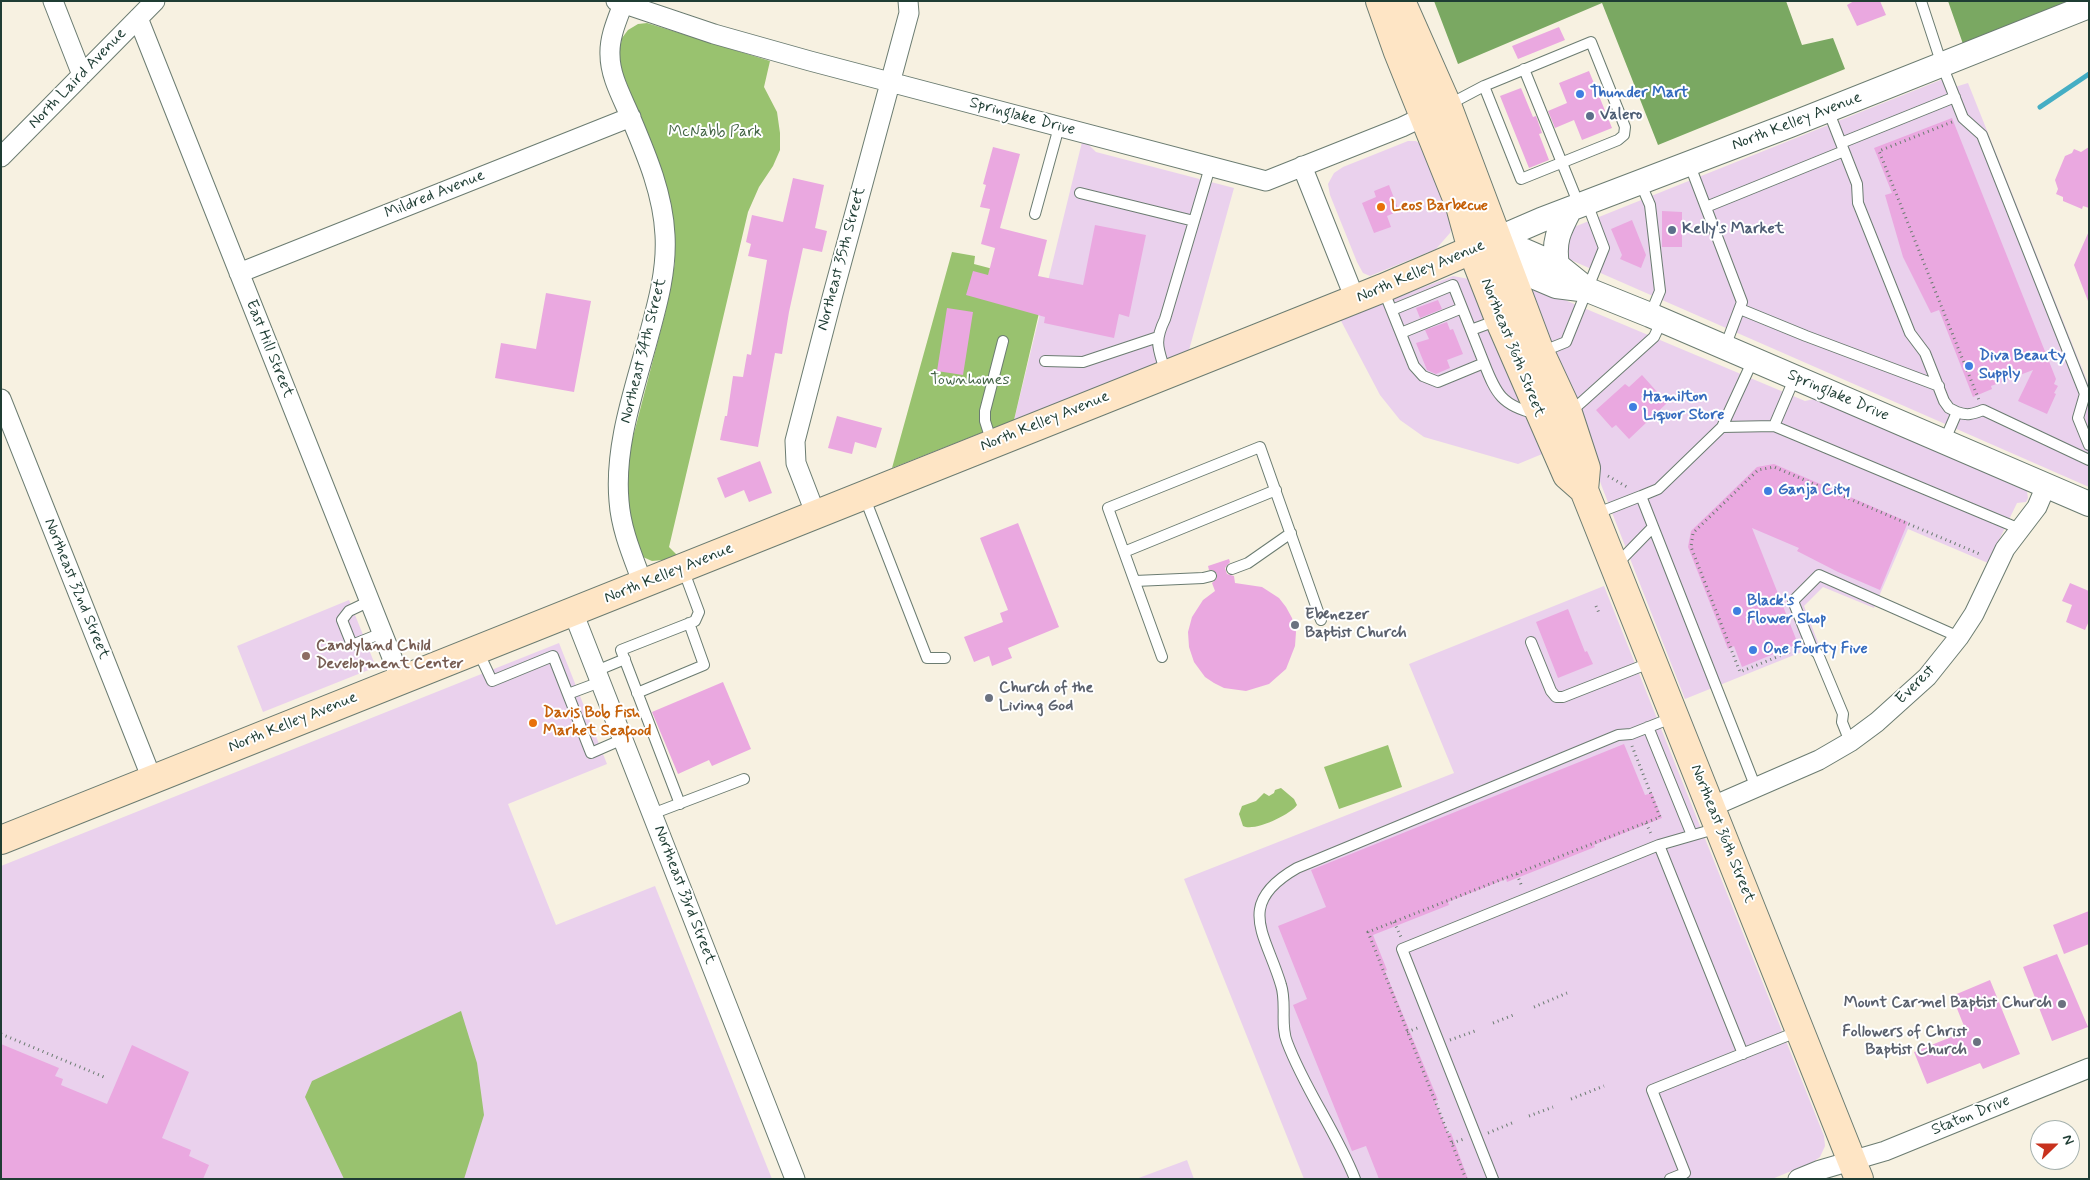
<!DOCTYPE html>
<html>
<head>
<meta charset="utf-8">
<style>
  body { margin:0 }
  #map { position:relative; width:2090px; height:1180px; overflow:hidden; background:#f7f1e1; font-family:Mynerve,sans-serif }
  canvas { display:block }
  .frame { position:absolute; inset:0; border:2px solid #1f3d34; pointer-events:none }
  .north { position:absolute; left:2030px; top:1120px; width:50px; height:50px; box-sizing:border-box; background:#fff; border:1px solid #a5b1ae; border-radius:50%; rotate:68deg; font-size:14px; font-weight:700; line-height:20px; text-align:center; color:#1f3d34 }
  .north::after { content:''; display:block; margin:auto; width:18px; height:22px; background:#c8321e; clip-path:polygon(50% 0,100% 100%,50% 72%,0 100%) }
</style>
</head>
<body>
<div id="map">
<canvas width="2090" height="1180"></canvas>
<div class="frame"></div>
<div class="north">N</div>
</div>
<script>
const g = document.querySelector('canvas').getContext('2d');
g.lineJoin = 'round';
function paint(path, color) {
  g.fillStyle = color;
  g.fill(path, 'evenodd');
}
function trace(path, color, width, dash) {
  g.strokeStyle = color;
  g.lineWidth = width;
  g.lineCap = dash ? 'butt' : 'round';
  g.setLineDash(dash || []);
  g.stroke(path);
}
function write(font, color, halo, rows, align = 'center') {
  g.font = font + ' Mynerve,sans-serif';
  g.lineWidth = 4;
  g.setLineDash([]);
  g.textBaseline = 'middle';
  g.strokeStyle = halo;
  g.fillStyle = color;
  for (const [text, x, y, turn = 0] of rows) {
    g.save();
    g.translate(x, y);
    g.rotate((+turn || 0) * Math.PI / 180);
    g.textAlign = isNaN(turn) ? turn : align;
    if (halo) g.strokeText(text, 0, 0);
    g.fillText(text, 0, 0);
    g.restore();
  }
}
const built = new Path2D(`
  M1943 79 1955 87 1968 83 2089 386V487L1564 257 1569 229Z
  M1408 141H1416L1422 145 1450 216 1452 225 1450 233 1436 249 1370 276 1363 273 1357 262 1330 195 1328 184 1334 173 1343 167Z
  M1082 142 1089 145 1096 152 1234 188 1189 350 1014 420Z
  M1453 276 1469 279 1547 452 1518 464 1424 437 1400 420 1380 395 1340 319Z
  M1534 287 1805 401 1814 399 2024 488 2027 491 2028 498 2026 502 2017 503 1988 563 1908 529 1874 608 1823 587 1804 606 1819 645 1685 699 1602 487 1569 392 1529 288Z
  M1604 586 1824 1136 1825 1146 1820 1157 1813 1162 1772 1179H1304L1184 879 1454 773 1409 664Z
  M349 600 376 667 263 712 237 646Z
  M559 643 607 764 508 804 556 925 655 886 772 1179H1V866Z
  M1187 1160 1194 1179H1136Z`);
const green = new Path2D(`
  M647 23 770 61 764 87 777 112 780 133V150L773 166 759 187 748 212 669 547 677 555 663 560 652 561 643 557 637 548 626 496 627 460 665 314 675 263V237L671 213 652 147 621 69 619 54 622 38 628 30 638 24Z
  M952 252 975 256 974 264 1046 283 1014 420 892 468Z
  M1388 745 1402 787 1339 809 1324 767Z
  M1281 788 1294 799 1297 805C1290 815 1254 832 1243 826L1239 814 1242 806 1256 801 1264 793 1269 796 1274 793 1275 790Z
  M461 1011 477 1063 484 1115 464 1179H344L305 1097 312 1081Z`);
const forest = new Path2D(`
  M1434 1H1786L1802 45 1833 38 1845 69 1658 145 1602 3 1458 64Z
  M1948 1H2068L1963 44Z`);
const stream = new Path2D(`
  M2040 107 2089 74`);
const building = new Path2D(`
  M1854 1H1880L1886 15 1857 26 1847 5Z
  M1559 27 1565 40 1518 59 1512 46Z
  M1589 71 1612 128 1582 140 1574 120 1555 128 1548 111 1567 103 1559 83Z
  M1521 88 1533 117 1536 116 1542 133 1539 134 1549 160 1529 168 1500 96Z
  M1952 118 2056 379 2054 384 2058 386 2054 393 2056 394 2047 414 2018 401 2033 370 1991 386 1992 389 1973 397 1939 310 1931 313 1903 257 1885 195 1892 193 1874 148Z
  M993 147 1020 154 1000 228 1047 240 1038 276 1083 285 1095 225 1146 235 1129 317 1119 314 1114 338 1044 323 1045 317 966 295 973 271 988 275 995 248 981 244 990 209 980 207 986 185 983 184Z
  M2089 147V208L2083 206 2082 209 2063 201V197L2056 194 2058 189 2055 180 2065 156 2072 153 2074 149 2081 152Z
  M793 178 824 185 815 228 827 231 822 252 803 248 789 312 782 354 775 353 758 447 720 440 725 416H727L733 376 743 377 747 354 751 355 767 260 748 256 751 244 746 242 752 215 783 222Z
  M1389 185 1399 211 1387 216 1391 227 1374 233 1362 203 1376 197 1374 191Z
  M1662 211 1682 212V247H1662Z
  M1632 220 1646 255 1641 268 1620 259 1622 255 1611 229Z
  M2089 231V301H2088L2074 265Z
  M546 293 591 301 574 392 495 378 501 343 536 349Z
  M1438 300 1442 309 1420 318 1416 308Z
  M947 308 973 312 963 375 937 371Z
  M1447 322 1450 330 1453 329 1463 354 1447 360 1450 368 1436 374 1427 370 1416 343 1429 339 1425 330Z
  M1642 375 1667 403 1629 439 1616 425 1612 428 1596 410 1625 384 1629 387Z
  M837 416 882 428 876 448 855 442 852 454 828 448Z
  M760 461 772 493 749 502 744 490 725 498 717 478Z
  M1774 464 1908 522 1880 590 1838 572 1797 551 1799 548 1752 528 1798 644 1742 667 1734 646 1728 649 1688 547 1691 531 1757 467Z
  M1018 523 1059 627 1008 648 1012 658 992 666 989 656 974 662 964 637 1003 622 1000 613 1008 610 980 538Z
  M1229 559 1230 562 1225 568 1227 574 1234 576 1235 583 1262 587 1279 598 1286 607 1292 618 1296 632 1295 646 1286 669 1269 684 1246 691 1224 688 1214 683 1205 677 1194 662 1189 647 1188 632 1192 617 1203 600 1215 591 1212 583 1217 578V574L1213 570H1209L1208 566Z
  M2070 583 2089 591V621L2085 630 2066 622 2072 605 2062 601Z
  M1568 609 1585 652 1587 651 1593 664 1558 678 1536 622Z
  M723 682 751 749 712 766 709 760 678 774 652 712Z
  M1624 744 1645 795 1652 793 1662 818 1594 845 1595 847 1507 882 1506 879 1448 902 1449 905 1373 935 1387 970 1385 971 1438 1100 1435 1101 1448 1134 1451 1133 1468 1179H1379L1366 1146 1352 1151 1293 1005 1307 999 1278 926 1326 907 1311 870Z
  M2089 911V944L2064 954 2053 925Z
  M2057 954 2088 1027 2052 1041 2023 967Z
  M1990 980 2020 1054 1983 1069 1980 1063 1927 1084 1914 1052 1966 1031 1952 996Z
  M1 1044 59 1068 55 1076 63 1079 61 1085 107 1104 132 1045 189 1072 162 1138 191 1150 189 1156 209 1165 203 1179H1Z`);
const path = new Path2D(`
  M1952 122 1879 151 1979 400
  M1608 476 1627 487
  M1596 606 1599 613
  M1799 648 1740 672 1691 547 1693 533 1758 470 1774 467 1982 555
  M1646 823 1652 836
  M1517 874 1522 887
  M1394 922 1401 937
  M1534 1007 1567 993
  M1493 1023 1516 1014
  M1407 1032 1420 1027
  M1 1034 104 1077
  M1450 1040 1475 1031
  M1571 1099 1604 1086
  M1529 1116 1553 1107
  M1488 1133 1512 1123
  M1452 1143 1464 1139
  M1466 1179 1368 932 1660 817 1632 746`);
const service = new Path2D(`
  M1921 1 1942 65 1963 118 1982 135 2085 394 2078 418 2089 445
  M1524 69 1579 205
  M1448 105 1484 86 1591 42 1625 127 1624 135 1618 140 1521 179 1484 86
  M1828 110 1857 184 1858 203 1910 333 1925 353 1944 401 1949 408 1957 412 1944 442
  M1841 143 1955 97
  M1689 163 1742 302 1725 347
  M1640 182 1650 205 1660 291 1650 315
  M1080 193 1194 221
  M1706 207 1844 151
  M1035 214 1059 127
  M1383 289 1414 366 1423 376 1438 382 1484 363 1453 285 1392 310
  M1740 309 1806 336 1939 386
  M1471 330 1498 320
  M1401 333 1462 308
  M1541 352 1566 342 1604 248 1587 203
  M1045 361 1083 362 1158 337
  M1484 363C1496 394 1502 406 1537 414
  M1166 374C1159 349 1153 344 1165 319L1210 167
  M1568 410 1576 407 1584 400 1654 337 1662 320
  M1957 412C1967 416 1973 414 1983 410L2089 460
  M1774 426 1795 377
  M1722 427 1753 360
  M992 443 985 421V411L1003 341
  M864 496 927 658H945
  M1595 514 1641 496
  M1124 552 1276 490
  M1617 564 1653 527
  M1232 569 1248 563 1291 533
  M1135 581 1203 578 1211 576
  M370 601 349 611 342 620 352 645 382 633
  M1531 642 1551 691 1556 697H1563L1652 662
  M478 651 492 681 553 656 591 753 623 739
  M1162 657 1108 508 1260 447 1321 620
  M596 671 625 659
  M637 693 704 665 689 623
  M568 694 600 682
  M1648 727 1692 835
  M1850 742 1842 722 1843 714 1818 654 1812 648 1793 601 1819 575 1959 637
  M1756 788 1641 496 1658 489 1722 427 1774 426 2020 529
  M680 804 621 650 695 621 699 612 683 569
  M652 814 744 779
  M1659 845 1743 1054
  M1355 1179C1336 1131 1305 1090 1287 1042 1280 1025 1287 1003 1281 985 1266 934 1234 904 1297 868L1618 735 1631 734 1674 717
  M1493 1179 1402 949 1659 845 1718 828
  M1670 1179 1685 1173 1652 1090 1799 1031`);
const minor = new Path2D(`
  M53 1 82 75
  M616 1 714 34 810 61 1266 181 1402 127 1425 116
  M623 4C617 20 609 38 610 55 610 76 622 97 630 116 646 154 663 193 665 235 667 269 658 302 649 335 635 388 614 445 619 501 621 530 633 557 643 584
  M138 18 401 680
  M1 157 155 1
  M1302 166 1355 299
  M239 273 631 117
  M1 399 152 779
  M816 515 796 463 795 441 833 294 906 24 909 13 908 1
  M573 612 795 1179
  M1711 807 1819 760 1850 742 1877 722 1927 677 1959 637 1974 614 2005 549 2037 507 2046 486
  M1798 1179 1820 1170 1885 1151 2089 1068`);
const tertiary = new Path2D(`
  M1497 239 1541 220 1790 125 2089 6
  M1497 239 1557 265 1588 290
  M1497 261 1556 286 1588 290 1650 315 2089 504
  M1557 265C1553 241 1559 230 1570 209`);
const secondary = new Path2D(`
  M1380 1 1398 52 1460 206 1472 250 1499 319 1567 475 1584 490 1859 1179
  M1401 1 1447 105 1540 352 1567 410 1586 468 1584 490
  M1 840 1383 288 1497 239`);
const markers = [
  [1580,94,5,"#3f7fe0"],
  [1590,116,5,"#5c6f8a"],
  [1381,207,5,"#e8710a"],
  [1672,230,5,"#5c6f8a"],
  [1969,366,5,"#3f7fe0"],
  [1633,407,5,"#3f7fe0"],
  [1768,491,5,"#3f7fe0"],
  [1737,611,5,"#3f7fe0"],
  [1295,625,5,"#6b7280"],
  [1753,650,5,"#3f7fe0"],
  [306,656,5,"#8d6e63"],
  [989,698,5,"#6b7280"],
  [533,723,5,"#e8710a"],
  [2062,1004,5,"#6b7280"],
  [1977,1042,5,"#6b7280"]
];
const streetNames = [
  ["North Laird Avenue",78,79,-46],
  ["Springlake Drive",1022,117,15],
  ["North Kelley Avenue",1797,122,-21],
  ["Mildred Avenue",435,195,-22],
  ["Northeast 35th Street",842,259,-75],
  ["North Kelley Avenue",1421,272,-23],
  ["Northeast 36th Street",1512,348,68],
  ["East Hill Street",269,349,68],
  ["Northeast 34th Street",644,351,-76],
  ["Springlake Drive",1838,396,23],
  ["North Kelley Avenue",1045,422,-22],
  ["North Kelley Avenue",669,574,-22],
  ["Northeast 32nd Street",76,589,68],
  ["Everest",1916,685,-45],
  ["North Kelley Avenue",293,723,-22],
  ["Northeast 36th Street",1722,834,68],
  ["Northeast 33rd Street",684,895,69],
  ["Staton Drive",1971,1116,-22]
];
const shopNames = [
  ["Thunder Mart",1590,94],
  ["Diva Beauty",1979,357],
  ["Supply",1979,375],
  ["Hamilton",1643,398],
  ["Liquor Store",1643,416],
  ["Ganja City",1778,491],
  ["Black's",1747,602],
  ["Flower Shop",1747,620],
  ["One Fourty Five",1763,650]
];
const serviceNames = [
  ["Valero",1600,116],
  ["Kelly's Market",1682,230]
];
const parkNames = [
  ["McNabb Park",715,133],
  ["Townhomes",970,381]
];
const foodNames = [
  ["Leos Barbecue",1391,207],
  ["Davis Bob Fish",543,714],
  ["Market Seafood",543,732]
];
const worshipNames = [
  ["Ebenezer",1305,616],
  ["Baptist Church",1305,634],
  ["Church of the",999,689],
  ["Living God",999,707],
  ["Mount Carmel Baptist Church",2052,1004,"right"],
  ["Followers of Christ",1967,1033,"right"],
  ["Baptist Church",1967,1051,"right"]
];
const educationNames = [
  ["Candyland Child",316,647],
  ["Development Center",316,665]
];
paint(built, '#ead1ed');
paint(green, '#99c26f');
paint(forest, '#7aa862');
trace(stream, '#45aec4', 5);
paint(building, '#eaa8e0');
trace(service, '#6b7c71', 12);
trace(minor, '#6b7c71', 21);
trace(tertiary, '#6b7c71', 26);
trace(secondary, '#6b7c71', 30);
trace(path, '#6b7c71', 3, [1, 4]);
trace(service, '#fff', 10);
trace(minor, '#fff', 19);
trace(tertiary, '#fff', 24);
trace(secondary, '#fee5c5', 28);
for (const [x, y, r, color] of markers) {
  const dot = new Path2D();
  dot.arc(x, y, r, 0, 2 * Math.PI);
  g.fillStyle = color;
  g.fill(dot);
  trace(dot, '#fff', 2);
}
write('16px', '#1f3d34', '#fff', streetNames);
write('bold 16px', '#366cbe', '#fff', shopNames, 'left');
write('bold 16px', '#4e5e75', '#fff', serviceNames, 'left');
write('16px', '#446546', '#fff', parkNames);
write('bold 16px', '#c56008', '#fff', foodNames, 'left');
write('bold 16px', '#5b616d', '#fff', worshipNames, 'left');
write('bold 16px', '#785e54', '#fff', educationNames, 'left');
</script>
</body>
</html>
